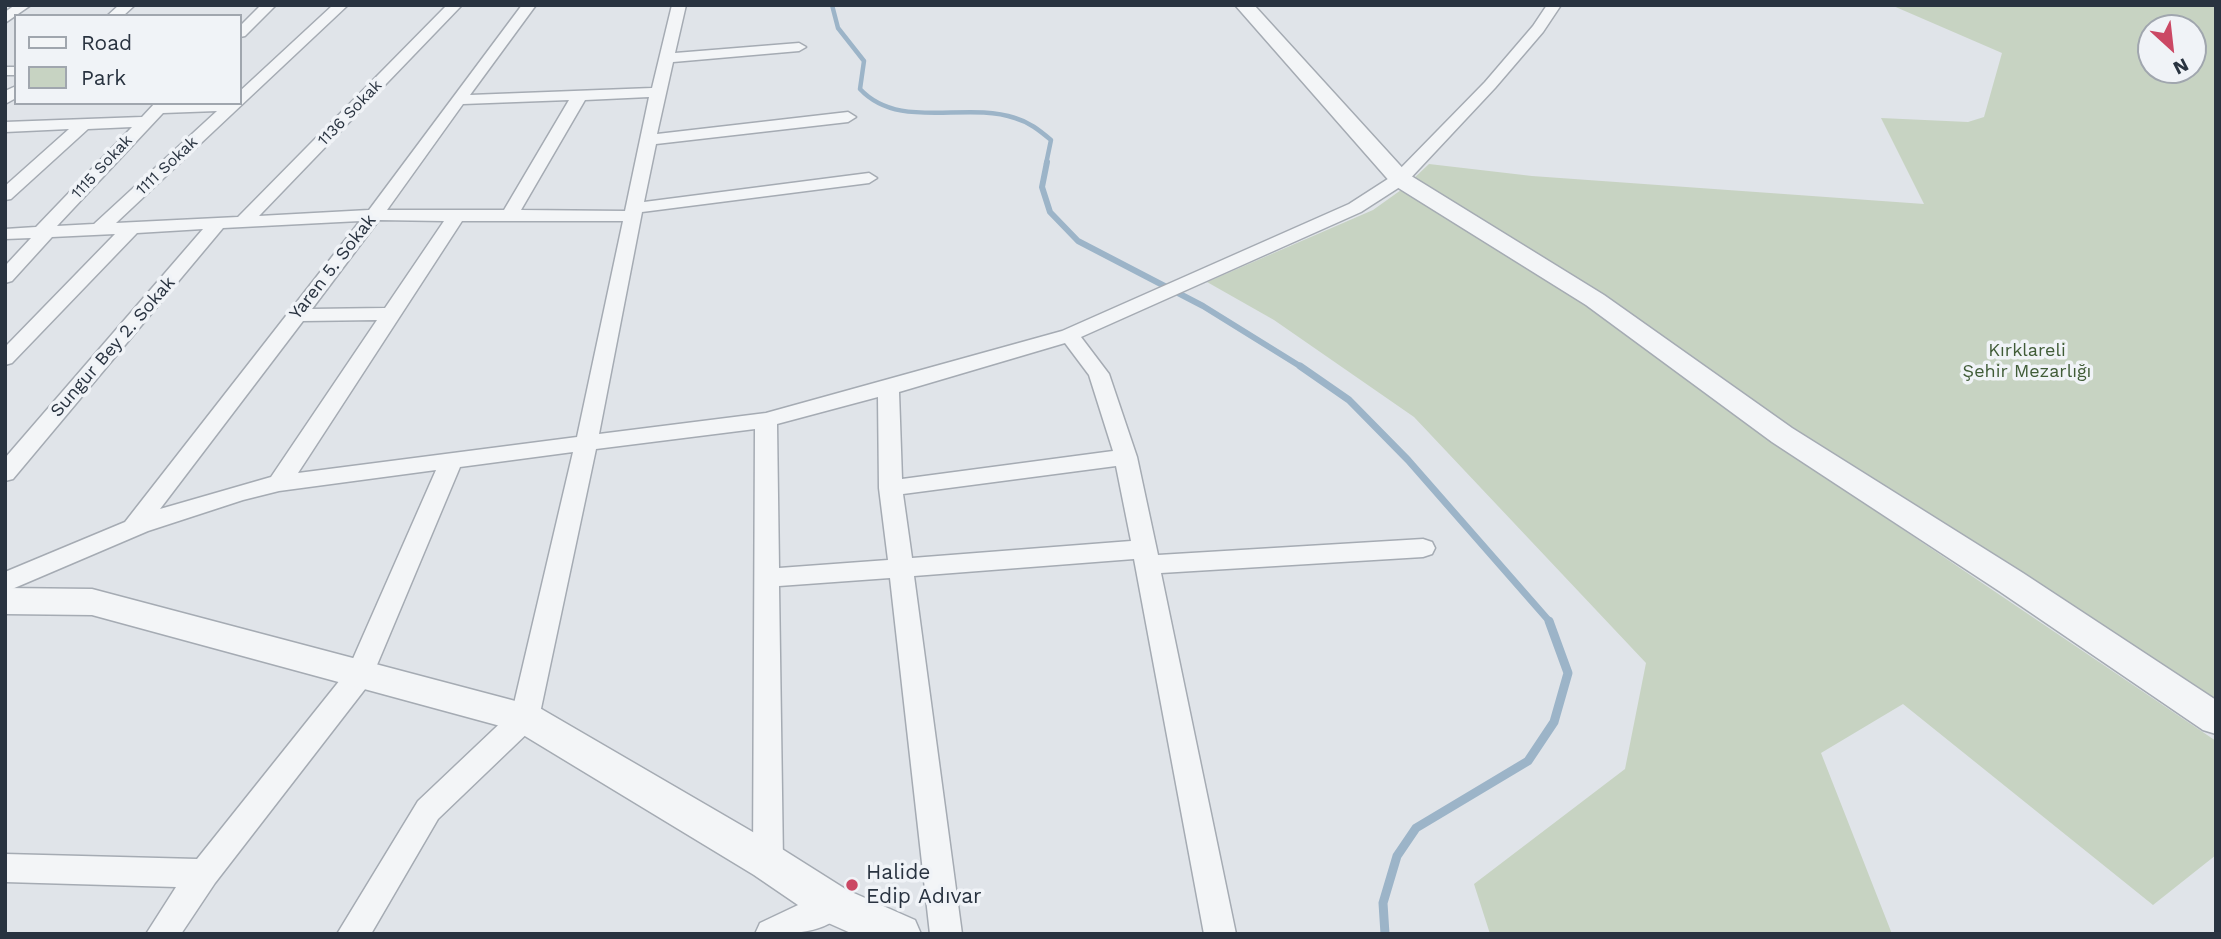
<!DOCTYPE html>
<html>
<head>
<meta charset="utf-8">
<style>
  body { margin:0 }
  #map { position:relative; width:2221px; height:939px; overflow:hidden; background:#e0e4e9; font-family:"Work Sans",sans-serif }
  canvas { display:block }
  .frame { position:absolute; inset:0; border:7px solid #293340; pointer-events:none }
  .legend { position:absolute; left:14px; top:14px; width:228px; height:91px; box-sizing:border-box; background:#f0f3f7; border:2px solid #a0a6ae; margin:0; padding:9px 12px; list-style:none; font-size:21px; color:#293340 }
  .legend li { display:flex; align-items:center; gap:14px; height:35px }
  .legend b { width:35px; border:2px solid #a0a6ae }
  .north { position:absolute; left:2137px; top:14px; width:70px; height:70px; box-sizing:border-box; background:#f0f3f7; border:2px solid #a0a6ae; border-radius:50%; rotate:153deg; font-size:19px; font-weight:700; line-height:28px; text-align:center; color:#293340 }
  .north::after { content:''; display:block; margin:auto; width:24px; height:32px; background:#cb4864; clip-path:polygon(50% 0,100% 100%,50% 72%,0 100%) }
</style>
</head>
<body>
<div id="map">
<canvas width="2221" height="939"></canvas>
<div class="frame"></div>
<ul class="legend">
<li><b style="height:9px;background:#f3f5f7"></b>Road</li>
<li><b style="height:19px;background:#c7d3c2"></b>Park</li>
</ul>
<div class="north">N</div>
</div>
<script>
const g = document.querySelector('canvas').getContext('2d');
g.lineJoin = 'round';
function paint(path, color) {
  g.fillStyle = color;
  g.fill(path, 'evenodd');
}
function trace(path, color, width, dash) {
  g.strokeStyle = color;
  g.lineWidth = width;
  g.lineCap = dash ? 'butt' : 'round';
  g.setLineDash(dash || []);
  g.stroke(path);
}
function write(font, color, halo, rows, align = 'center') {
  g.font = font + ' "Work Sans",sans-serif';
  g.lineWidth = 7;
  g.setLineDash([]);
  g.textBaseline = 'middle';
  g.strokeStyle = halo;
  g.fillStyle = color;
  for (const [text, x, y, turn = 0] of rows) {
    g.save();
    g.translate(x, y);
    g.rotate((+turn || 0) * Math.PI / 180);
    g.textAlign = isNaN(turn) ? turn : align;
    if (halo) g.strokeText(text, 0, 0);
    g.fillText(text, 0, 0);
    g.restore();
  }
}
const green = new Path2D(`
  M1891 5 2216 7V703L1411 181 1429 164 1532 176 1924 204 1881 118 1968 122 1984 117 2002 53ZM2151 28H2193V70H2151Z
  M1401 190 1584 303 1812 468 2216 741V855L2153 905 1903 704 1821 753 1892 934H1490L1474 884 1625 769 1646 663 1414 417 1274 320 1207 282 1373 210Z`);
const streamFar3 = new Path2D(`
  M832 5 838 28 864 61 860 89C899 131 965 101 1015 118 1029 122 1039 130 1051 140L1046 164`);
const streamFar2 = new Path2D(`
  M1047 162 1042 187 1050 212 1078 241 1203 306 1303 368`);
const streamFar1 = new Path2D(`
  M1300 366 1349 400 1408 460 1550 622`);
const stream = new Path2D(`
  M1385 934 1383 903 1397 856 1416 828 1528 761 1554 722 1568 673 1549 621`);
const minor = new Path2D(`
  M15 5H31L5 23V12Z
  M119 5H135L123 16H107Z
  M261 5H276L245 36 240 37V26Z
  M333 5H348L116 223 238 217 447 5H462L259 216 369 210 522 5H536L470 95 652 88 672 5H686L675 53 799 43 806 47 799 51 673 62 657 134 848 112 856 117 848 122 656 144 644 202 869 173 877 178 869 183 642 212 599 434 766 413 1062 331 1349 204 1394 175 1485 82 1533 26 1547 5H1561L1543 32 1495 88 1406 183 1361 212 1081 337 1109 374 1137 457 1158 555 1423 539 1432 542 1435 548 1432 554 1423 557 1161 573 1236 934H1204L1134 559 914 576 962 934H930L890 578 779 586 783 862 779 872 768 876 757 872 753 862 755 429 596 449 539 718 535 726 438 819 371 934H337L418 801 512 712 573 452 460 467 369 684 215 883 181 934H146L176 887 5 882V854L197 859 348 670 436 470 279 491 243 500 148 531 5 592V572L125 522 360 221 223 228 13 479 5 481V458L203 229 137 233 12 363 5 365V347L115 234 52 237 12 281 5 283V266L31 238 5 239V229L36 227 132 127 88 129 11 199 5 200V186L69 129 5 132V122L142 117 155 103H240V91ZM649 97 625 211 521 210 585 100ZM569 100 504 210H387L463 104ZM217 111 94 224 57 226 163 113ZM379 220 444 221 385 308 312 309ZM462 221H623L577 437 298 473ZM377 320 271 477 160 509 303 321ZM1065 343 1089 375 1113 451 902 479 899 392ZM878 397 879 488 888 560 779 568 777 424ZM1116 466 1131 541 912 558 903 494Z
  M5 67H16V75H5Z
  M16 86V98L5 104V91Z
  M832 889 843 893 848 904C834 936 785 934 755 934L760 923Z`);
const tertiary = new Path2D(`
  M1235 5H1254L1408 174 1604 295 1792 428 2023 573 2216 700V734L2203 730 1999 591 1772 442 1586 305 1392 184Z
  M5 588 92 589 538 707 782 849 847 890 915 920 921 934H853L817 918 754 875 515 730 92 615 5 614Z`);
const markers = [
  [852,885,7,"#cb4864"]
];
const farStreetnames = [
  ["1136 Sokak",350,113,-46],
  ["1111 Sokak",167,166,-43],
  ["1115 Sokak",102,167,-47]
];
const streetNames = [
  ["Yaren 5. Sokak",333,267,-52],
  ["Sungur Bey 2. Sokak",113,347,-49]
];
const parkNames = [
  ["Kırklareli",2027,351],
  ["Şehir Mezarlığı",2027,372]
];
const nearPoinames = [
  ["Halide",866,873],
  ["Edip Adıvar",866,897]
];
paint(green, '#c7d3c2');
trace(streamFar3, '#9cb4c8', 4.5);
trace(streamFar2, '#9cb4c8', 6);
trace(streamFar1, '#9cb4c8', 7);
trace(stream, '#9cb4c8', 9);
trace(minor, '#a5abb3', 3);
trace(tertiary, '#a5abb3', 3);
paint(minor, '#f3f5f7');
paint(tertiary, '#f3f5f7');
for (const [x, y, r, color] of markers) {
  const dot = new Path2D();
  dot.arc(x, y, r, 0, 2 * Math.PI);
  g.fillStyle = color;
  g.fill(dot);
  trace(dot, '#f0f3f7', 2.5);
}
write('16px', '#293340', '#f0f3f7', farStreetnames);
write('18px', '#293340', '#f0f3f7', streetNames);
write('18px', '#405c37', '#f0f3f7', parkNames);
write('21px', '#293340', '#f0f3f7', nearPoinames, 'left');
</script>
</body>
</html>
